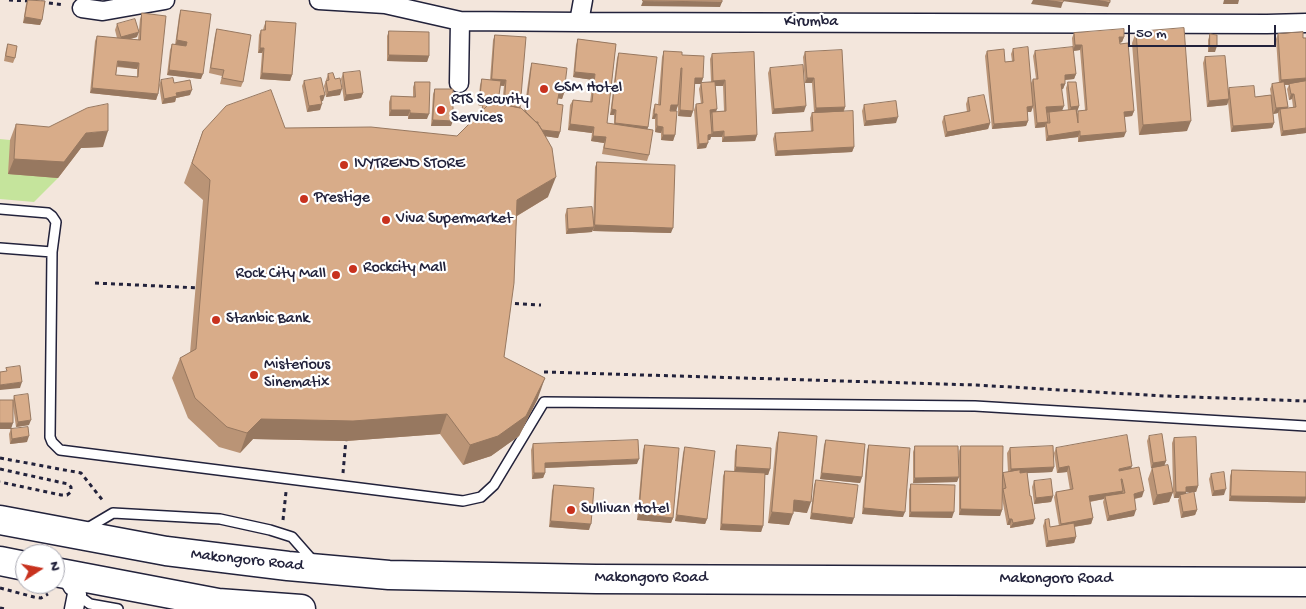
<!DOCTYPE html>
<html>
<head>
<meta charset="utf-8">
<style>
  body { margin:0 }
  #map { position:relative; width:1306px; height:609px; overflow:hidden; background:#f3e6dc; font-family:"Gochi Hand",sans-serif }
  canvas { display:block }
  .north { position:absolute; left:15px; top:544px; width:50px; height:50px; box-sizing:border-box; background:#fff; border:1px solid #a7a7b1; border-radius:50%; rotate:79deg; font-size:14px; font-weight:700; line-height:20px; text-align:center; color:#22223b }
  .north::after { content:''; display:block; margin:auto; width:18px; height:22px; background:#c8321e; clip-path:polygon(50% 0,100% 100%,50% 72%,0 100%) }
  .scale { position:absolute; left:1128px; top:25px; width:148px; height:22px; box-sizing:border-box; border:2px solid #22223b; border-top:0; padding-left:6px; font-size:15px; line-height:18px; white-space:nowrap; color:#22223b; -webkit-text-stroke:4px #fff; paint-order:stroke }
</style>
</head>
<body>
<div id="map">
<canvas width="1306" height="609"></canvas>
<div class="north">N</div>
<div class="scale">50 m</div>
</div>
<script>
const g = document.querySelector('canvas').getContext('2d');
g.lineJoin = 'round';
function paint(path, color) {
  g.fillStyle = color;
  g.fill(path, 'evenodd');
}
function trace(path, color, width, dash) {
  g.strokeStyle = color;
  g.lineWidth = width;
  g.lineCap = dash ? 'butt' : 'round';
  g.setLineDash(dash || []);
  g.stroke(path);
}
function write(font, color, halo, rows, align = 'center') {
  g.font = font + ' "Gochi Hand",sans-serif';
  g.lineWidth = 4.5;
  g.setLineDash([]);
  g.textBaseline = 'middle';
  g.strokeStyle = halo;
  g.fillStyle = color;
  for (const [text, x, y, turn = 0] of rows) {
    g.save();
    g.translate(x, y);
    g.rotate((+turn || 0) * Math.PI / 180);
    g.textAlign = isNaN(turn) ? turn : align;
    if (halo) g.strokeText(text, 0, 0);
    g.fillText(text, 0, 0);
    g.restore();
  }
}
const green = new Path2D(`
  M0 139 10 140 58 178 34 202 0 199Z`);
const path = new Path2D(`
  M9 0 29 1
  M41 2 64 5
  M95 283 200 288
  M507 303 541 305
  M544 372 976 385 1164 396 1306 401
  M0 458 81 473 104 502
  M0 469 68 484 71 487V492L67 495H61L0 482
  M343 473 346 439
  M283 520 286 492
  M0 588 34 597 41 598 48 594
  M0 608 5 609`);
const service = new Path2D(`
  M0 209 48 213 52 216 56 222 52 252 50 437 52 442 60 450 463 501 481 497 494 485 544 402 975 406 1306 426
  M0 248 52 252
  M86 529 113 513 220 519 270 530 292 537 314 562
  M63 578 69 589 90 604 118 609`);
const minor = new Path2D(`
  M319 0 385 4 460 21 579 22 1267 24 1306 23
  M82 8 103 11 165 0
  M579 22 583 0
  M459 83 460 21
  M74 609 77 594`);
const primary = new Path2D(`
  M0 520 166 551 288 566 389 575 596 579 1306 582
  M0 561 25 566
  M55 572 218 603 301 609`);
const wall = new Path2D(`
  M28 0 42 20 40 25 23 23 26 4Z
  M181 10 201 79 167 75 170 50 172 44 175 45 179 16Z
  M142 13 158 94 156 100 90 93 95 41 97 36 117 38 115 30 117 24 137 37 130 39 138 40 140 19ZM117 67 137 69V77L116 75Z
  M266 21 292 75 290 81 260 79 262 53H258L259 35 261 30H263L264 26Z
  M217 29 243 82 241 87 220 84 222 76 209 73 215 35Z
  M389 31 429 56 427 62 387 61V36Z
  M1136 32 1187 131 1139 135 1132 43Z
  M1074 33 1124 37 1122 42 1120 43 1134 111 1132 116 1125 117 1124 137 1078 142V137L1046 141 1045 127 1035 128 1033 107 1031 112H1027L1028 121 1026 126 992 129 985 56 987 51 1005 62 1012 61 1011 54 1013 49 1031 83 1033 79H1036L1033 56 1035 51 1076 74 1074 79 1065 80V84L1063 89H1062V111L1068 110 1066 88 1068 82 1079 106 1077 112V114L1078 111 1085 110 1080 50 1073 51 1072 38Z
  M1210 34 1215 52H1208V40Z
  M1278 34 1306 38V133L1281 136 1278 115V113L1273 114 1271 98 1274 123 1272 128 1231 132 1228 102 1227 105 1207 107 1203 63 1205 57 1228 91 1229 88 1255 97 1271 95 1270 89 1272 84 1279 83 1276 39ZM1285 85H1289L1287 89 1289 100 1292 99 1293 107 1287 108 1288 107Z
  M495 35 520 108 524 111 530 69 532 63 564 93 562 99 558 98 557 104 560 132 558 138 545 136 548 197 517 216 504 357 538 398 519 436 491 456 463 465 440 434 346 441 253 439 240 453 219 447 188 418 172 378 180 358 190 353 203 200 184 183 203 131 285 128 457 136 481 112 482 106 478 105 480 85 482 79 490 80 493 40ZM500 85 504 86 502 104 498 103Z
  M578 39 616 44 607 123 614 124V115H610L617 58 619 53 648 127 647 130 649 155 647 161 602 154 604 143 591 141 592 133 568 130 570 105 573 100 590 102 593 80 573 77 576 45Z
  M8 44 15 58 13 63 4 61 6 50Z
  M664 51 682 55 703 78 701 84H695L693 111 691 117 678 116V99V105L676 111 675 135 673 141 661 140V133L655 132V119H652L653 110 655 104 658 105 662 57Z
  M805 52 845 107 844 111 854 147 852 152 775 156 773 139 775 133 811 132 810 118 812 113 814 112 812 83H805L803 57Z
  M712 54 757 135 755 141 722 142V137H711L710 140H708L706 148 697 149 694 110 696 104H701L699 89 701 83 711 82 710 59ZM715 86H723L724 111 716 112Z
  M770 68 804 112 772 114 768 73Z
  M343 73 363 93 361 98 344 101 341 79Z
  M328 74 335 79 340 95 326 97 324 86Z
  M161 80 174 83 190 95 176 98 175 102 162 104 159 85Z
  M304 81 323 101H321L320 110 307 112 302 86Z
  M415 82 427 119H408V116H389V102L391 96 413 97V87Z
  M435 89 451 126H431L433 94Z
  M968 98 990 123 988 129 945 137 942 122 944 116 967 112 966 104Z
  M864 105 896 123 864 126 862 111Z
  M16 124 103 147 81 148 58 178 8 174 10 140Z
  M597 162 671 233 593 231V227L592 232 566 234 565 215 567 209 593 225 595 167Z
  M14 396 29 425 16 427 13 406 11 428 27 442 10 444 9 434 11 429 13 400Z
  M779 432 807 513 793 511 789 525 768 523 776 443Z
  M1149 436 1166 461 1164 466 1173 491 1172 443 1174 438 1198 486 1196 492H1186V494L1197 510 1195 515 1181 518 1178 500 1179 498H1174L1173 492 1169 502 1153 505 1148 479 1152 468 1157 467 1151 468 1147 441Z
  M826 440 862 477 860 483 820 479 824 445Z
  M533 444 637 464 545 468V473L543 478 532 479 531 450Z
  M645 445 673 518 671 523 637 520 643 450Z
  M737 445 770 469 768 475H765L763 526 761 532 720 530 723 476 725 471H734L735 451Z
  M869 445 903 517 862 514 867 450Z
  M915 446 957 482 913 483V452Z
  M961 446 1002 476 1003 473 1008 472 1007 453 1010 448 1054 467 1052 472 1027 473 1033 524 1010 528V525H1007L1002 498V510L1000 516 959 515V451Z
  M685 447 707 519 705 524 675 521 683 453Z
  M1056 448 1131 469 1142 497 1135 499 1134 516 1107 521 1103 502 1104 499 1090 502 1093 518 1091 524 1074 527 1076 537 1074 543 1046 547 1043 526 1045 520 1050 527 1059 526 1054 497 1056 492 1070 490 1067 472 1057 473 1054 453Z
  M1232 470 1305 503 1229 501 1230 476Z
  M1211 474 1224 495 1212 496 1209 479Z
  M816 480 852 524 810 519 814 485Z
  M1034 481 1053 496 1051 502 1034 504 1032 487Z
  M911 484 952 518 909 517V490Z
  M554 485 589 530 549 527 552 491Z`);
const shadedWall = new Path2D(`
  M1033 0H1044L1063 2 1061 8 1031 4Z
  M1063 0H1096L1110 2 1108 7 1062 1Z
  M1224 0H1239L1238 4H1223Z
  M643 1 722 2 720 7 641 6Z
  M25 17 42 20 40 25 23 23Z
  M139 32 137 37 119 42 121 37Z
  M1119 37H1124L1122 42 1117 43Z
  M177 40 187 42 185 47 175 46Z
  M1075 45H1082L1080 50 1073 51Z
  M1210 46H1217L1215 52H1208Z
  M260 48H264L262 53H258Z
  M389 55 429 56 427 62 387 61Z
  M118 61 139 63 137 69 116 66Z
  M169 70 203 74 201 79 167 75Z
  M575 72 595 74 593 80 573 77Z
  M262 73 292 75 290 81 260 79Z
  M1076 74 1074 79 1063 80 1065 75Z
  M695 78H703L701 84H693Z
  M807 78H814L812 83H805Z
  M1306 78V84L1279 85 1281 80Z
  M492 79 506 80 504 86 490 85Z
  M725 80 723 86H711L713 81Z
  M1061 84H1065L1063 89 1059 90Z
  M92 88 158 94 156 100 90 93Z
  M342 89 340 95 326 97 328 92Z
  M192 90 190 95 176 98 175 102 162 104 164 99 176 93Z
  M363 93 361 98 344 101 346 95Z
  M559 93H564L562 99 556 98Z
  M1291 94H1294L1292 99 1289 100Z
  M325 95 323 101 318 102 320 96Z
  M1229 99 1227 105 1207 107 1209 101Z
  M480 100 498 102 496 108 483 102 482 106 478 105Z
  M322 104 320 110 307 112 309 106Z
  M671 105H678L676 111 669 110Z
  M806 106 804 112 772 114 774 109Z
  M1033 106 1031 112H1025L1027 107Z
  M1064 106 1062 111 1044 113 1046 107Z
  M1079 106 1077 112 1069 113 1071 107Z
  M845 107 843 112 814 114 816 108Z
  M1288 107 1286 112 1280 109 1278 113 1273 114 1276 108Z
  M612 109 616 110 614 115H610Z
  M717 109 715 115 712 112 711 115H708L710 110Z
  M391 110H410L408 116H389Z
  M680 110 693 111 691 117 678 116Z
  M1134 111 1132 116 1122 117 1124 112Z
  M410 113 429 114 427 119H408Z
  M654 114H657L655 119H652Z
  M898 117 896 123 864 126 866 121Z
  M433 120 453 121 451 126H431Z
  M1028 121 1026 126 992 129 994 124Z
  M1191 121 1187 131 1139 135 1143 125Z
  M1048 122 1046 125V123L1045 127 1035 128 1037 123Z
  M615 123 648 127 646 133 613 129Z
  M990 123 988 129 945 137 947 132Z
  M1274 123 1272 128 1231 132 1233 126Z
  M570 124 594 127 592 133 568 130Z
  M657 126 663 127 661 133 655 132Z
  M1306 128V133L1281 136 1283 131Z
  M538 130 560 132 558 138 536 135Z
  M108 131 103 147 81 148 58 178 8 174 14 159 86 133Z
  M724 131 722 137H711L713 132Z
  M1080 131 1078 137 1046 141 1048 136Z
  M1126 132 1124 137 1078 142 1080 136Z
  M712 134 710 140H706L708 135Z
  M663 135H675L673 141 661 140Z
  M757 135 755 141 722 142 724 137Z
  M593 136 606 137 604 143 591 141Z
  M708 143 706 148 697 149 699 144Z
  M854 147 852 152 775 156 777 151Z
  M556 177 548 197 510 220 517 200Z
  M595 225 673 228 671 233 593 231Z
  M594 227 592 232 566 234 568 229Z
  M545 378 538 398 519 436 491 456 463 465 470 445Z
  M22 382 20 388 0 390V385Z
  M447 414 440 434 346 441 253 439 240 453 247 433 261 419Z
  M31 420 29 425 16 427 18 422Z
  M0 423H13L11 429H0Z
  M29 436 27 442 10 444 12 439Z
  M639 459 637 464 543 468 545 463Z
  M1166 461 1164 466 1151 468 1153 463Z
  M1069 466 1067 472 1057 473 1059 468Z
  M1132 466 1130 472 1117 474 1119 469Z
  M736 467 770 469 768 475 734 473Z
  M1054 467 1052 472 1009 474 1011 469Z
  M534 473H545L543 478 532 479Z
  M822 473 862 477 860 483 820 479Z
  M959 477 957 482 913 483 915 478Z
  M1198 486 1196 492H1186L1184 498 1180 495 1179 498H1174L1176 492 1186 487Z
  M1226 489 1224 495 1212 496 1214 491Z
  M1123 491 1121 496H1105L1104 499 1087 502 1089 496Z
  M1144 491 1142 497 1132 499 1134 494Z
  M1173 492 1169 502 1153 505 1157 495Z
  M1053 496 1051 502 1034 504 1036 498Z
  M1231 496 1306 497V499L1305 503 1229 501Z
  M794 500 811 502 807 513 790 511Z
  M864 508 905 512 903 517 862 514Z
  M961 509 1002 510 1000 516 959 515Z
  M1136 510 1134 516 1107 521 1109 516Z
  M1197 510 1195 515 1181 518 1183 512Z
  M772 512 793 514 789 525 768 523Z
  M911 512H954L952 518 909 517Z
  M812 513 854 518 852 524 810 519Z
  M639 514 673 518 671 523 637 520Z
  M677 515 707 519 705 524 675 521Z
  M1093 518 1091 524 1059 529 1061 524Z
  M1009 519H1012L1010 525H1007Z
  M1035 519 1033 524 1010 528 1013 523Z
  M551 521 591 524 589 530 549 527Z
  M722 524 763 526 761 532 720 530Z
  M1076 537 1074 543 1046 547 1048 541Z`);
const building = new Path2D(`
  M28 0 45 1 42 20 25 17Z
  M643 0H722V2L643 1Z
  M1044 0H1064L1063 2Z
  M1096 0H1110V2Z
  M181 10 211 14 203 74 169 70 172 44 186 46 187 42 177 40Z
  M142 13 166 16 158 94 92 88 97 36 140 40ZM118 61 139 63 138 77 116 75Z
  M135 19 139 32 121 37 117 24Z
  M266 21 296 23 292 75 262 73 264 48H260L261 30H265Z
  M1184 28 1191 121 1143 125 1136 32Z
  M217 29 251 35 243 82 222 78 224 70 211 68Z
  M1124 29V37H1119L1120 44 1128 43 1134 111 1124 112 1126 132 1080 136V131L1048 136 1046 123H1050L1049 112 1076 109 1078 123V111L1087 110 1082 45H1075L1074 33Z
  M389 31 429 32V56L389 55Z
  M1303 32V38H1306V78L1281 80 1278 34Z
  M1210 34 1217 35V46H1210Z
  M495 35 526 37 520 108 496 103 504 104 506 80 492 79Z
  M578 39 616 44 607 123 653 130 649 155 604 148 606 137 593 136 594 127 570 124 573 100 592 102 595 74 575 72Z
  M8 44 17 46 15 58 6 56Z
  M1028 47 1033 106 1027 107 1028 121 994 124 987 51 1004 49 1005 62 1014 61 1013 49Z
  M1073 47 1076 74 1065 75V84H1061L1064 106 1046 107 1048 122 1037 123 1033 79H1038L1035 51Z
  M842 50 845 107 816 108 814 78H807L805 52Z
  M664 51 682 52V55L704 56 703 78H695L693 111 680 110 682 68H681L678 105H671L670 111H677L675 135H663V127L657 126V114H654L655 104 660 105Z
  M754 52 757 135 724 137V131L713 132 712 112 726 111 725 80 713 81 712 54Z
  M619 53 657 57 648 127 615 123 616 110 612 109Z
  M1225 56 1229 99 1209 101 1205 57Z
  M532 63 567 68 564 93H559L557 104 563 105 560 132 542 130 538 124V122H536L526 112Z
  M803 65 806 106 774 109 770 68Z
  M360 71 363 93 346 95 343 73Z
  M333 73 335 79 340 78 342 89 328 92 326 81 329 80 328 74Z
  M173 78 174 83 190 80 192 90 176 93 177 96 164 99 161 80Z
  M321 78 325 95 320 96 322 104 309 106 304 81Z
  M482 79 501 81 498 102 480 100Z
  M1306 81V128L1283 131 1280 109 1296 107 1294 94H1291L1289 84Z
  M415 82H430L429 114 410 113V110H391V96L415 97Z
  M715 82 717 109 710 110 712 134 708 135V143L699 144 696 104 703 103 701 83Z
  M1068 82H1076L1079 106 1071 107Z
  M1284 82 1288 107 1276 108 1272 84Z
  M1254 86 1255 97 1271 95 1274 123 1233 126 1229 88Z
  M435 89H453V121L433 120Z
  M271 90 285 128 371 127 457 136 491 102 521 108 539 125 552 148 556 177 517 200 514 283 504 357 545 378 526 416 498 436 470 445 447 414 353 421 261 419 247 433 227 427 195 398 180 358 196 349 210 180 192 163 203 131 226 106Z
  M984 95 990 123 947 132 944 116 970 111 968 98Z
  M896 101 898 117 866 121 864 105Z
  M483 102 490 103 483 110Z
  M108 104V131L86 133 64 162 14 159 16 124 49 127 87 108Z
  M853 111 854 147 777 151 775 133 813 131 812 113Z
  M597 162 675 165 673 228 595 225Z
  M592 207 594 227 568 229 567 209Z
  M20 366 22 382 0 385V372L7 371 6 368Z
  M28 394 31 420 18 422 14 396Z
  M0 400H13V423H0Z
  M28 427 29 436 12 439 11 429Z
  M779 432 817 436 811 502 794 500 793 514 772 512Z
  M1162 434 1166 461 1153 463 1149 436Z
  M1127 435 1132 466 1119 469V471L1139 467 1144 491 1134 494 1136 510 1109 516 1105 496 1125 493 1122 479H1121L1123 491 1089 496 1093 518 1061 524 1056 492 1073 489 1069 466 1059 468 1056 448Z
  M1196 437 1198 486 1186 487V492H1176L1174 438Z
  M638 440 639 459 545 463V473H534L533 444Z
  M826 440 865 444 862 477 822 473Z
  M645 445 679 448 673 518 639 514Z
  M737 445 771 448 770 469 736 467Z
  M869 445 910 448 905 512 864 508Z
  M915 446H958L959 477 915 478Z
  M961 446H1003L1002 510 961 509Z
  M1053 446 1054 467 1011 469 1010 448Z
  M685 447 715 451 707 519 677 515Z
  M1168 465 1173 492 1157 495 1152 468Z
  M1020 470V473L1027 472 1030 496H1031L1035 519 1013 523 1012 519H1009L1003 489 1006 488 1003 473Z
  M1232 470 1306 472V497L1231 496Z
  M725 471 765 473 763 526 722 524Z
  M1224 472 1226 489 1214 491 1211 474Z
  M1051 479 1053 496 1036 498 1034 481Z
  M816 480 858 485 854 518 812 513Z
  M911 484 955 485 954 512H911Z
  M554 485 594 488 591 524 551 521Z
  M1194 492 1197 510 1183 512 1180 495Z
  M1049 519 1050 527 1074 523 1076 537 1048 541 1045 520Z`);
const markers = [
  [544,89,5,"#c8321e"],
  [441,110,5,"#c8321e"],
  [344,165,5,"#c8321e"],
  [304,199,5,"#c8321e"],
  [386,220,5,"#c8321e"],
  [353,269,5,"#c8321e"],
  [336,275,5,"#c8321e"],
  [216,320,5,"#c8321e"],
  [254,375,5,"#c8321e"],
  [571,510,5,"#c8321e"]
];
const streetNames = [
  ["Kirumba",811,23],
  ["Makongoro Road",247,561,6],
  ["Makongoro Road",651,579],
  ["Makongoro Road",1056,580]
];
const poiNames = [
  ["GSM Hotel",554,89],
  ["RTS Security",451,101],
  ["Services",451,119],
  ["IVYTREND STORE",354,165],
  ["Prestige",314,199],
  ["Viva Supermarket",396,220],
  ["Rockcity Mall",363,269],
  ["Rock City Mall",326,275,"right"],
  ["Stanbic Bank",226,320],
  ["Misterious",264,366],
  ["Sinematix",264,384],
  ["Sullivan Hotel",581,510]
];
paint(green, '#c5e49c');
trace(service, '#22223b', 12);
trace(minor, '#22223b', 21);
trace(primary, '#22223b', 31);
trace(path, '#22223b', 3, [4, 4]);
trace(service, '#fff', 9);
trace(minor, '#fff', 18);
trace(primary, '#fff', 28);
paint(wall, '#ba9476');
paint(shadedWall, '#977860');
paint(building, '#d8ac89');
trace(building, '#977860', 1);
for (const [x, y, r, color] of markers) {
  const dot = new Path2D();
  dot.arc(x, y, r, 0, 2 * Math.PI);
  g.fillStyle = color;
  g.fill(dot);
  trace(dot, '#fff', 2);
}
write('16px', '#22223b', '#fff', streetNames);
write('16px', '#22223b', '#fff', poiNames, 'left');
</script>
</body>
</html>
